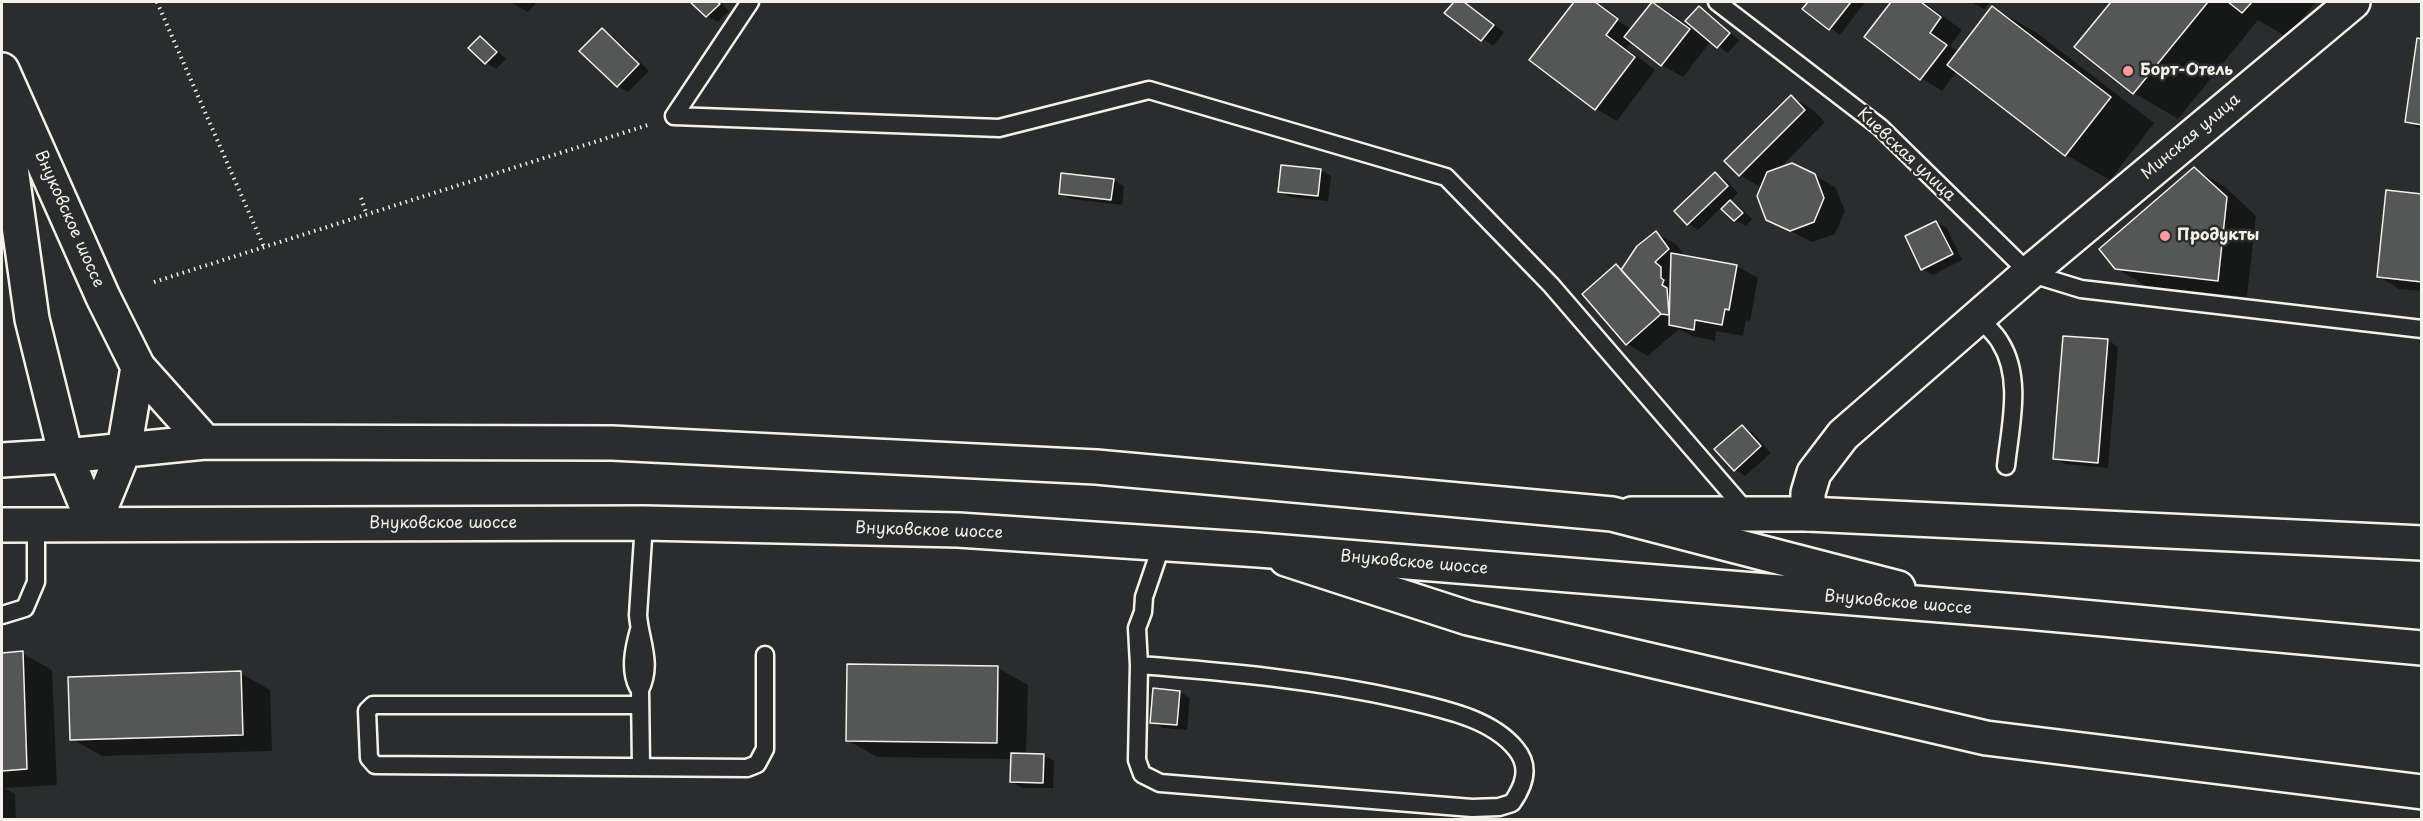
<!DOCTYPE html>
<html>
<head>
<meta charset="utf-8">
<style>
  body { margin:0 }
  #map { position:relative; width:2423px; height:821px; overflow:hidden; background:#2a2d2e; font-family:"Playpen Sans",sans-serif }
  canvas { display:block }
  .frame { position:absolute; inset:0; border:3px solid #f4f1e8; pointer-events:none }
</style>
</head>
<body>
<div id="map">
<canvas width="2423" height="821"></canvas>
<div class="frame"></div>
</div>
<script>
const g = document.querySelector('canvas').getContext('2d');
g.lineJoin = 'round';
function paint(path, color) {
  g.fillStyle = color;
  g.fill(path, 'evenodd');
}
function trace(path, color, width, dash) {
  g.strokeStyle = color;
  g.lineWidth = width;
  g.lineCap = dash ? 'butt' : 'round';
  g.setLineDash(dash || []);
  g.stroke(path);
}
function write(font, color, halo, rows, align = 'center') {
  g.font = font + ' "Playpen Sans",sans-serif';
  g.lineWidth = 5;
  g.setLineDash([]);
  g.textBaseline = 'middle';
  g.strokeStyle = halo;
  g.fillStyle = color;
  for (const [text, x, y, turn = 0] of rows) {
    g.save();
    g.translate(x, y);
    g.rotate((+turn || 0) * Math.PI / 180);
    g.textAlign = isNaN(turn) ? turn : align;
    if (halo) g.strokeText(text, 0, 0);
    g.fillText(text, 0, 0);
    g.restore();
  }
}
const shadow = new Path2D(`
  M510 2H537L528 12Z
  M692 2H720L729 11 718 22 707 16Z
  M1456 2H1463L1468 5 1504 32 1493 46 1447 13Z
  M1576 2H1596L1621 19 1612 14 1611 17 1633 30 1653 3 1674 15 1700 35 1699 8 1710 14 1739 40 1728 53 1711 41 1683 77 1662 65 1632 41 1626 48 1655 70 1617 121 1596 109 1531 60Z
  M1810 2H1865L1840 35 1804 9Z
  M1893 2H1924L1962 30 1950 46 1959 52 1993 8 2037 33 2154 123 2110 180 2066 155 1957 71 1942 91 1921 78 1866 36Z
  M1971 2H1990L1984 9Z
  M2113 2H2316L2287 37 2258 20 2178 119 2134 93 2077 47Z
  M602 30 613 36 649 71 628 92 617 86Z
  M480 38 491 44 506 59 496 69 486 63 470 48Z
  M2422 41V130L2407 121Z
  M1791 97 1812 109 1825 122 1778 170 1815 175 1836 188 1845 211 1835 234 1812 242 1767 219 1762 188 1740 175Z
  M2194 169 2224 186 2256 216 2247 297 2146 286 2116 268Z
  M1321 170 1331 176 1328 201 1290 197 1279 191Z
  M1716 174 1726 180 1738 193 1729 201 1741 208 1752 219 1746 226 1735 220 1722 207 1698 230 1688 223Z
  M1113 180 1124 186 1122 205 1071 199 1060 193Z
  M2422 195V291L2399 289 2378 276Z
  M1936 222 1947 228 1962 260 1933 275 1922 269Z
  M1656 233 1677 245 1685 257 1737 266 1758 278 1750 321 1746 320 1743 336 1716 331 1715 341 1692 336 1679 329 1648 356 1627 344 1616 266 1623 270Z
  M2108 340 2118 347 2108 468 2065 464 2054 458Z
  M1742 427 1753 433 1771 453 1745 476 1735 469Z
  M22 653 52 670 57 785 4 788 15 794 16 820H2V654Z
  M998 668 1028 685 1026 755H1043L1054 761 1053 788H1022L1012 782V759L877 757 847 740Z
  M240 673 270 690 272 751 102 756 72 739Z
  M1180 692 1190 698 1187 730 1163 728 1152 722Z`);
const building = new Path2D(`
  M690 2H717L720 4 706 17Z
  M1454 2H1464L1494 25 1481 41 1444 13Z
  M1574 2H1595L1618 19 1606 35 1635 57 1595 110 1529 60Z
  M1652 2 1690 29 1661 66 1624 37Z
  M1808 2H1851L1829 30 1802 9Z
  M1891 2H1921L1941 17 1930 33 1947 45 1920 80 1864 37Z
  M2111 2H2208L2133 94 2074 47Z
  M2228 2H2252L2242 13Z
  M1699 6 1730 33 1717 48 1685 21Z
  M1992 6 2111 97 2065 156 1947 65Z
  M602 28 639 64 617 87 579 51Z
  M480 36 497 52 485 64 468 48Z
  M2417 38 2422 39V125L2405 122Z
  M1791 95 1805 110 1739 176 1724 161Z
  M1792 163 1815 174 1824 198 1814 222 1790 231 1766 220 1757 196 1767 172Z
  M1281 165 1321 169 1318 196 1278 192Z
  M2194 167 2227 197 2218 281 2115 269 2099 249Z
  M1715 172 1728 186 1687 225 1674 211Z
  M1061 173 1114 179 1111 200 1059 194Z
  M2386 190 2422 194V282L2377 277Z
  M1730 200 1743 213 1734 221 1721 209Z
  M1936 221 1953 254 1921 270 1905 236Z
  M1656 231 1669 249 1655 262 1661 267V278L1664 280 1662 285 1667 288 1669 315 1661 314 1621 270 1637 246Z
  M1671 253 1737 265 1729 310 1725 309 1722 325 1695 320 1694 330 1669 325Z
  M1616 264 1661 314 1626 345 1582 294Z
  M2063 336 2108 339 2098 463 2053 459Z
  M1742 425 1761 446 1734 471 1714 449Z
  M23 651 27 769 2 771V653Z
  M847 664 998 666 997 743 846 741Z
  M241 671 243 735 70 740 68 677Z
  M1153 688 1180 691 1177 725 1150 723Z
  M1011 753 1044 754 1043 783 1010 782Z`);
const path = new Path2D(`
  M157 2 264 247
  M361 198 367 215
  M154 282 648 125`);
const service = new Path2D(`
  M1717 2 1880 127 2029 273 2081 289 2422 329
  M674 116 999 128 1149 90 1446 177 1551 285 1748 513
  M674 116 750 2
  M1979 318C1986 326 1995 333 2000 342 2023 378 2010 427 2006 466
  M2 615 25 608 36 582V524
  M1139 665C1229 672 1317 680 1405 700 1442 709 1491 718 1516 749 1531 767 1524 786 1512 803L1499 807 1472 808 1160 783 1142 774 1137 760 1139 665 1137 628 1143 612 1144 597 1162 544
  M638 687C629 670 634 648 639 630
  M640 705H373L367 711 369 758 375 765 747 768 757 764 765 749V655
  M641 766 640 690C653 663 640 642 638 615L644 523`);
const minor = new Path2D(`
  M1808 514V493L1814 473 1843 435 2029 273 2353 2`);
const tertiary = new Path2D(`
  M1632 514H1808L2422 543
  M1286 559 1468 618 1986 738 2422 792`);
const secondary = new Path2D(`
  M2 70 103 297 138 367 205 442
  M2 103 32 319 66 456 94 524
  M2 460 66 456 205 442 612 443 1096 467 1612 514 1898 588
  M94 524 124 450 138 367
  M2 525 644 523 958 530 1259 550 2027 612 2422 648`);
const markers = [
  [2128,71,6,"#ff9aa2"],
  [2165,236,6,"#ff9aa2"]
];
const poiNames = [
  ["Борт-Отель",2140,71],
  ["Продукты",2177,236]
];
const streetNames = [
  ["Минская улица",2191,137,-40],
  ["Киевская улица",1906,155,43],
  ["Внуковское шоссе",69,219,66],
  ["Внуковское шоссе",443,524],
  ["Внуковское шоссе",929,531,2],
  ["Внуковское шоссе",1414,563,5],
  ["Внуковское шоссе",1898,603,5]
];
paint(shadow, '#0007');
paint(building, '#555756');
trace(building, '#f4f1e8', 1.5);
trace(service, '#f4f1e8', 21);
trace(minor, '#f4f1e8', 38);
trace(tertiary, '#f4f1e8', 38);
trace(secondary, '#f4f1e8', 38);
trace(path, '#f4f1e8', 4, [1.5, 4.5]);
trace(service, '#2a2d2e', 16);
trace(minor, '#2a2d2e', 33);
trace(tertiary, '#2a2d2e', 33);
trace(secondary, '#2a2d2e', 33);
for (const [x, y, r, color] of markers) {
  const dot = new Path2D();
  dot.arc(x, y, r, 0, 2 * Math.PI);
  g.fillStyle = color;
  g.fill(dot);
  trace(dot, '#2a2d2e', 2);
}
write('bold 16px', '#f4f1e8', '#2a2d2e', poiNames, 'left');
write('16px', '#f4f1e8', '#2a2d2e', streetNames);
</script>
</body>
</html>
